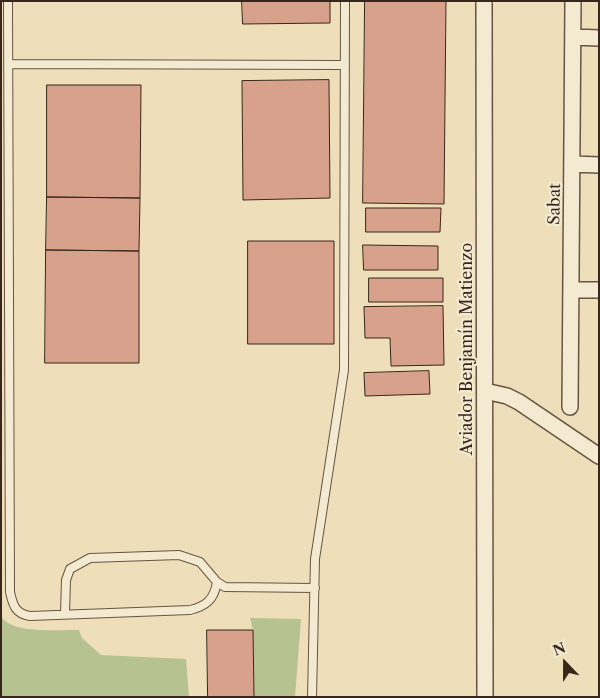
<!DOCTYPE html>
<html>
<head>
<meta charset="utf-8">
<style>
  body { margin:0 }
  #map { position:relative; width:600px; height:698px; overflow:hidden; background:#eedfba; font-family:"Libre Caslon Text",serif }
  canvas { display:block }
  .frame { position:absolute; inset:0; border:2px solid #38271b; pointer-events:none }
  .north { position:absolute; left:540px; top:638px; width:50px; height:50px; -webkit-text-stroke:4px #f4ead2; paint-order:stroke; rotate:338deg; font-size:14px; font-weight:700; line-height:20px; text-align:center; color:#38271b }
  .north::after { content:''; display:block; margin:auto; width:18px; height:22px; background:#38271b; clip-path:polygon(50% 0,100% 100%,50% 72%,0 100%) }
</style>
</head>
<body>
<div id="map">
<canvas width="600" height="698"></canvas>
<div class="frame"></div>
<div class="north">N</div>
</div>
<script>
const g = document.querySelector('canvas').getContext('2d');
g.lineJoin = 'round';
function paint(path, color) {
  g.fillStyle = color;
  g.fill(path, 'evenodd');
}
function trace(path, color, width, dash) {
  g.strokeStyle = color;
  g.lineWidth = width;
  g.lineCap = dash ? 'butt' : 'round';
  g.setLineDash(dash || []);
  g.stroke(path);
}
function write(font, color, halo, rows, align = 'center') {
  g.font = font + ' "Libre Caslon Text",serif';
  g.lineWidth = 4.5;
  g.setLineDash([]);
  g.textBaseline = 'middle';
  g.strokeStyle = halo;
  g.fillStyle = color;
  for (const [text, x, y, turn = 0] of rows) {
    g.save();
    g.translate(x, y);
    g.rotate((+turn || 0) * Math.PI / 180);
    g.textAlign = isNaN(turn) ? turn : align;
    if (halo) g.strokeText(text, 0, 0);
    g.fillText(text, 0, 0);
    g.restore();
  }
}
const green = new Path2D(`
  M1 616C12 635 59 629 79 630L82 638 101 655 186 659 189 697H1Z
  M250 618 301 619 295 697H254L253 630Z`);
const building = new Path2D(`
  M242 1H330V23L243 24Z
  M365 1H446L444 204 363 203Z
  M329 80 330 198 243 200 242 81Z
  M47 85H141L140 198 47 197Z
  M47 197 140 198 139 251 46 250Z
  M366 208H441L440 232H366Z
  M248 241H334V344H248Z
  M363 245 438 246V270H364Z
  M46 250 139 251V363H45Z
  M369 278H443V302H369Z
  M443 306 444 365 391 366 390 338H365L364 307Z
  M429 371 430 394 365 396 364 373Z
  M207 630H253L254 697H208Z`);
const service = new Path2D(`
  M8 1 10 592C13 606 16 614 30 616L190 610C206 606 214 600 217 582
  M9 64 345 65
  M65 613 66 580 70 569 90 558 179 555 200 562 217 582 225 587 315 588
  M312 697 315 559 344 370 345 1`);
const minor = new Path2D(`
  M484 1 485 697
  M573 37 599 38
  M573 164 599 165
  M572 290H599
  M485 391 507 396 519 402 599 456
  M570 407 573 1`);
const streetNames = [
  ["Sabat",555,204,-89],
  ["Aviador Benjamín Matienzo",467,349,-90]
];
paint(green, '#b7c291');
paint(building, '#d7a18b');
trace(building, '#38271b', 1);
trace(service, '#665543', 10);
trace(minor, '#665543', 18);
trace(service, '#f4ead2', 8);
trace(minor, '#f4ead2', 15);
write('16px', '#38271b', '#f4ead2', streetNames);
</script>
</body>
</html>
